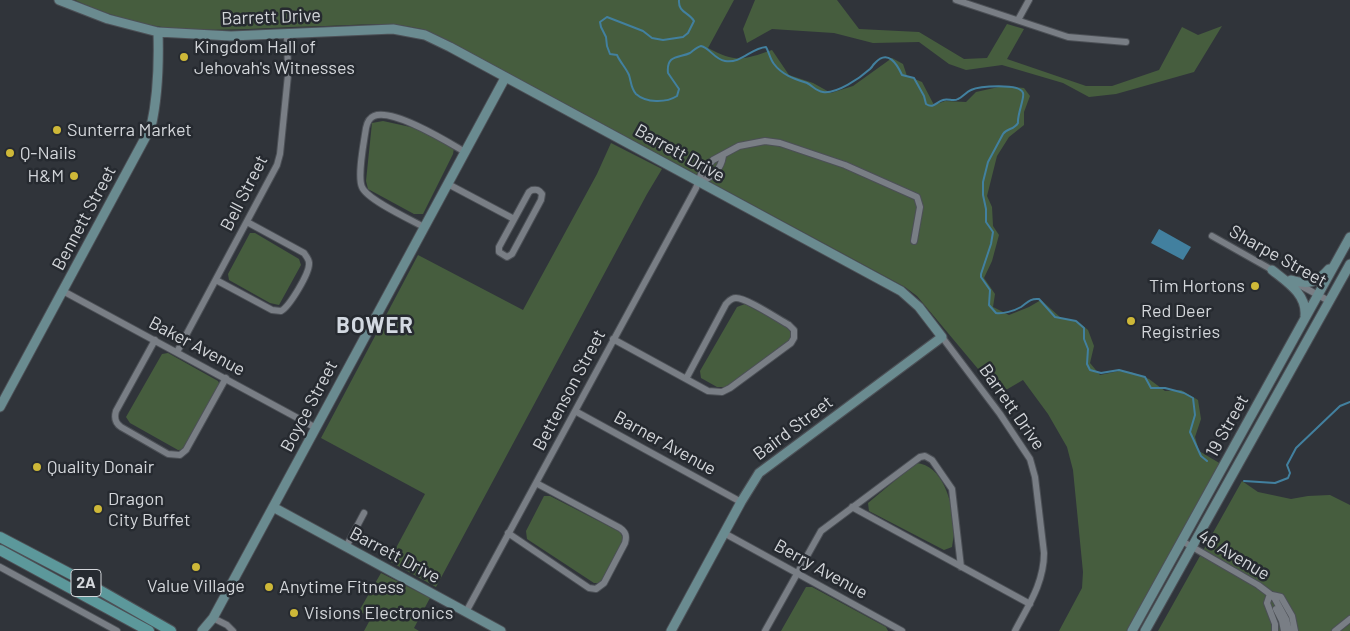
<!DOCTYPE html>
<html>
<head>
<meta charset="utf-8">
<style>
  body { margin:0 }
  canvas { display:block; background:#30343a }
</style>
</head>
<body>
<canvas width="1350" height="631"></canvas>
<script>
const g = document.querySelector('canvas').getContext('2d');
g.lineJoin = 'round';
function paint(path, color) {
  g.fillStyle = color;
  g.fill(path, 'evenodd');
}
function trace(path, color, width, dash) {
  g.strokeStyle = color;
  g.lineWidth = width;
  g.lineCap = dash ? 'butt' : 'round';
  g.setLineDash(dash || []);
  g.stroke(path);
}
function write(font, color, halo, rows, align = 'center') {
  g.font = font + ' Barlow,sans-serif';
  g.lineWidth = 5;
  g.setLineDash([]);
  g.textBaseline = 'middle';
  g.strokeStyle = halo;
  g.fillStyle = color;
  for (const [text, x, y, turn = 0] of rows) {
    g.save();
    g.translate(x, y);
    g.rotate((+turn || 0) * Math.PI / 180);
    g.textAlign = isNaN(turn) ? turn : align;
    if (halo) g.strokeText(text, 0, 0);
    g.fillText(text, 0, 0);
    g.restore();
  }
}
const green = new Path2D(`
  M75 0H734L708 48C736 63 743 60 772 50L789 75 813 83 831 93 853 86 892 58 903 64 907 76 922 82 934 105 945 101 966 102 976 92 1003 86 1024 88 1030 96 1024 112V125L1009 137 997 156 987 196 992 207 993 226 999 235 992 261 984 278 995 294 993 307 1009 315 1029 307 1041 300 1061 318 1077 321 1088 330 1094 346 1090 363 1100 375 1119 371 1131 372 1149 379 1165 391 1181 390 1198 400 1201 419 1195 437 1199 451 1221 464 1128 631H1059L1082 588 1083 572 1073 470 1067 447 1048 414 1023 380 999 394 917 296 905 287 449 41C442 38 435 34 428 31 396 21 358 25 325 26 271 27 216 33 162 27 134 23 100 12 75 0Z
  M755 0H837L859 29 919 32 964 59 987 58 1007 24 1024 29 1007 59 1086 86H1112L1159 70 1182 27 1198 35 1222 26 1194 72 1116 94 1089 97 1063 83 1002 65 966 70 949 64 919 42 873 43 834 33 772 29 747 43 743 29Z
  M383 121 415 128 454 148 453 154 423 214H414L368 189 366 181 372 123Z
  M611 143 662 169 647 194 436 587 389 561 425 494 321 438 418 255 523 310 597 174Z
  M250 233H255L299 259 301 265 279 305 270 303 229 280 228 274Z
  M745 304 789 328 794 336 792 342 731 387H717L701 378 700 371 737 307Z
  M168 353 218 381 221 387 187 449 178 450 130 423 126 417 162 354Z
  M916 463C943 465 952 502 954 524 955 531 953 540 952 547L944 550 869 511 868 503Z
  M1242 481 1258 492 1291 499 1308 496 1330 495 1350 505V631H1158Z
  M544 496H550L620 532 624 540 603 583H594L527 539 526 531Z
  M381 573 430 598 414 628 419 631H364L371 618 359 611Z
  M806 587H812L886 627 888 631H781Z`);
const water = new Path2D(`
  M1159 229 1191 247 1183 260 1151 243Z`);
const stream = new Path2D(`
  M679 0C678 13 689 12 694 21L688 33 683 37 663 40 652 38 643 31 607 17 600 22 601 27 606 37 607 46 610 54 617 55C620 62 626 68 629 75 631 81 631 89 636 94 646 103 666 103 677 96L679 89 668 73C666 54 680 58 690 53 694 50 697 47 701 46 710 48 714 59 725 61 741 64 751 48 766 47 769 52 770 59 774 64 782 75 795 79 807 83 813 86 816 91 823 92 837 94 860 78 870 69 874 65 871 67 875 63 888 49 897 64 902 75L914 78 924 96 926 104C934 109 936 102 943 100 948 98 953 102 958 99 963 97 966 92 971 90 979 86 1020 83 1023 93 1025 97 1017 115 1018 123 1014 130 1007 128 1003 134L988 162 983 182V195L986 209V222L993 232 991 244 981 274V277L990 290 989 305 996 313C1003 314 1014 311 1021 307 1027 303 1030 298 1039 299L1055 317 1076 321 1084 328V339L1088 349 1087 364 1090 370 1101 373 1119 370 1145 377 1151 388H1165L1184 393 1193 398 1195 415 1190 432 1201 456 1207 461
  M1244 481 1275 483 1288 478 1290 473 1287 465 1296 448 1340 406 1350 402`);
const street = new Path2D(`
  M956 0 1068 37 1126 42
  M1018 20 1029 0
  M699 182C712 178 721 169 723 156
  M448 184 514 219
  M532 190C537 189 539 190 542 194L541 200 512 254 507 257 499 252V247L529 192Z
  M424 227C411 220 366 199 362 187 357 176 364 142 366 128 367 123 369 118 374 116 393 108 448 142 465 152
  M1212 236 1274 271
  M216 280 272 310 281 311C289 307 310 273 309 263 309 259 306 256 304 253L247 222
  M1296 283 1329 301
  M63 291 316 428
  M942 337 1000 414 1030 459 1035 477 1044 553C1044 583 1028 606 1015 631
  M613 339 708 391 722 392 730 388 791 343 794 338V330L789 325C778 319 747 298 736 298 731 298 729 301 726 304L686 379
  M155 340 116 411C114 418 115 423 121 427L168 454 180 455 186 450 226 378
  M177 352 277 165 280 154 288 75 287 33
  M575 411 741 502
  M852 507 1030 604
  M508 533 589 588 596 589 604 583 625 543C627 536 626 532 620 528L536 483
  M724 533 902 631
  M1182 541 1258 585 1270 594 1275 599 1286 619 1289 631
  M346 547 364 513
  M0 567 117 631
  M1270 594 1267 603 1275 624V631
  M1272 595 1281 597 1292 616 1295 631
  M1276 609 1282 621 1284 631
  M466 612 696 188 701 174 713 160 739 146 765 141 780 143 845 165 917 197 920 207 914 241
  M213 618 227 625 233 631
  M765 631 821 531 920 457 925 456 932 460 952 489 961 567
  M1335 631 1350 619`);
const secondary = new Path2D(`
  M59 0 108 19 158 32 231 36 393 29 425 35 450 47 901 291 919 307 942 337 759 473 741 502 671 631
  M1272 270C1287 282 1307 294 1305 316
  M1291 280C1308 285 1317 283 1329 269
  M0 407 151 127C158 96 159 64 158 32
  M273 507 501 631
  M202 631 213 618 505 78
  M1132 631 1350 237
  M1145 631 1350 264`);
const primary = new Path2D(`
  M0 537 80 579 171 631
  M0 550 149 631`);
const markers = [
  [184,57,5,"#ceb838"],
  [57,130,5,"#ceb838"],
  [10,153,5,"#ceb838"],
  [74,176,5,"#ceb838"],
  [1255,286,5,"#ceb838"],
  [1131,321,5,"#ceb838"],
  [37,467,5,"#ceb838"],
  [98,509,5,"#ceb838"],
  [196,567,5,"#ceb838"],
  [269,587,5,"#ceb838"],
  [294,613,5,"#ceb838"]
];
const shields = [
  [86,583,30]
];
const shieldNames = [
  ["2A",86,583]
];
const streetNames = [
  ["Barrett Drive",271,17,-2],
  ["Barrett Drive",680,153,29],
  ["Bell Street",244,193,-63],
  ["Bennett Street",84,218,-62],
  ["Sharpe Street",1278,256,29],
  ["Baker Avenue",197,346,28],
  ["Bettenson Street",569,390,-62],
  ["Boyce Street",309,406,-62],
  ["Barrett Drive",1012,407,55],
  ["19 Street",1227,426,-61],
  ["Baird Street",793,428,-37],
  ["Barner Avenue",665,443,29],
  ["Barrett Drive",395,555,28],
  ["46 Avenue",1234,555,31],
  ["Berry Avenue",821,569,29]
];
const poiNames = [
  ["Kingdom Hall of",194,47],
  ["Jehovah's Witnesses",194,68],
  ["Sunterra Market",67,130],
  ["Q-Nails",20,153],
  ["H&M",64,176,"right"],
  ["Tim Hortons",1245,286,"right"],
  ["Red Deer",1141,311],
  ["Registries",1141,332],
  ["Quality Donair",47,467],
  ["Dragon",108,499],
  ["City Buffet",108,520],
  ["Value Village",196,586,"center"],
  ["Anytime Fitness",279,587],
  ["Visions Electronics",304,613]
];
const districtNames = [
  ["BOWER",375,326]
];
paint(green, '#465d3e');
paint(water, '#42809f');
trace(stream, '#42809f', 2);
trace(street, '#4c5056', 8);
trace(secondary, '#4c5056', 11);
trace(primary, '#4c5056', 12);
trace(street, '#797e85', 6);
trace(secondary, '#6a8b90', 9);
trace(primary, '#5c989b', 10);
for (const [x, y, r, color] of markers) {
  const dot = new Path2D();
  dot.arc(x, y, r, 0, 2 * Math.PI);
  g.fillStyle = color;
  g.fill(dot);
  trace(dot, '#262a30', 2);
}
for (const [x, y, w] of shields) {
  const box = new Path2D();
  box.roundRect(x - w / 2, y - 13.5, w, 27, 4);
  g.fillStyle = '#262a30';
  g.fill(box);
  trace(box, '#d3d6da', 1);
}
write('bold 16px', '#d3d6da', null, shieldNames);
write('18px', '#d3d6da', '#262a30', streetNames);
write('18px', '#d3d6da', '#262a30', poiNames, 'left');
g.letterSpacing = '1px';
write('bold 22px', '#d3d9e1', '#262a30', districtNames);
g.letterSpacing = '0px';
</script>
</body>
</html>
